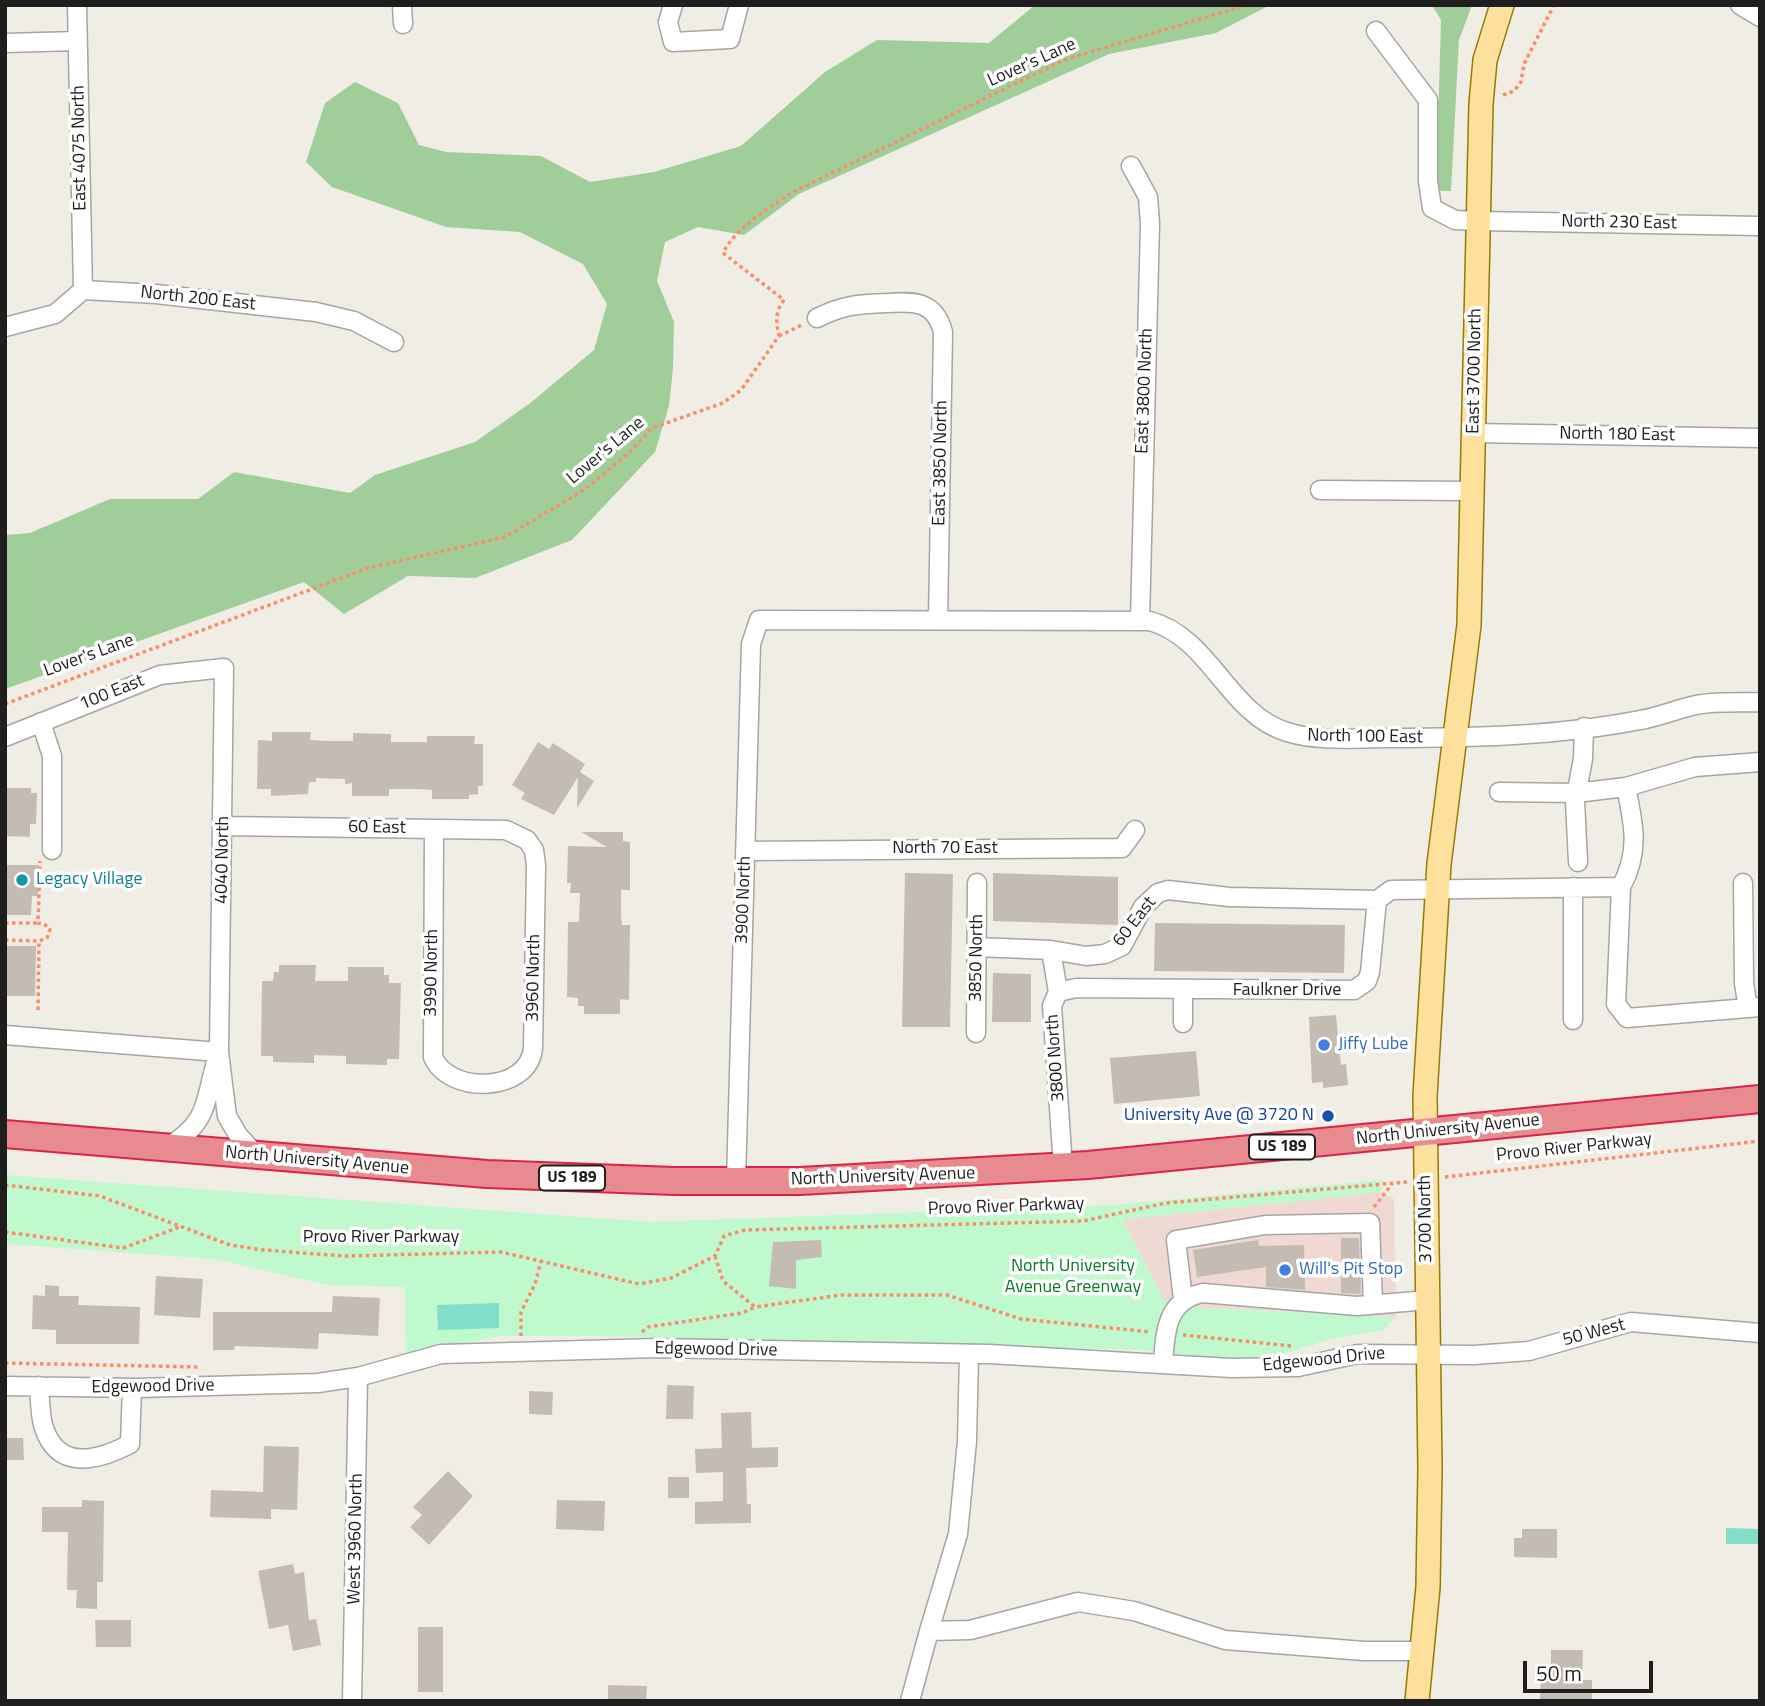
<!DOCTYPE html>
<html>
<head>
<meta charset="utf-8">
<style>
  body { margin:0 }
  #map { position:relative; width:1765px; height:1706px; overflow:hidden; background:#efede4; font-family:"Titillium Web",sans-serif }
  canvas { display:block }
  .frame { position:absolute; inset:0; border:7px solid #1e1e1e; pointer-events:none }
  .scale { position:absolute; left:1523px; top:1661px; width:130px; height:32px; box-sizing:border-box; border:4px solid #1e1e1e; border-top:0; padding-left:9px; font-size:21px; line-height:24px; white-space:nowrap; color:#1e1e1e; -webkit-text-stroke:5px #fff; paint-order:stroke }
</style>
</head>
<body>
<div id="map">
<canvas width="1765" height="1706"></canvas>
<div class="frame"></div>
<div class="scale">50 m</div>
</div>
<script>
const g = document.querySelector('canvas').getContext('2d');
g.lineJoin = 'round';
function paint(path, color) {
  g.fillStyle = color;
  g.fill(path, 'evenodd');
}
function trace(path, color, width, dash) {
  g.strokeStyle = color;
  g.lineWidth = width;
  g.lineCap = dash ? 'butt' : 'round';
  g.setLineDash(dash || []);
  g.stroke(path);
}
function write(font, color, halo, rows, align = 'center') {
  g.font = font + ' "Titillium Web",sans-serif';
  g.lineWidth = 7;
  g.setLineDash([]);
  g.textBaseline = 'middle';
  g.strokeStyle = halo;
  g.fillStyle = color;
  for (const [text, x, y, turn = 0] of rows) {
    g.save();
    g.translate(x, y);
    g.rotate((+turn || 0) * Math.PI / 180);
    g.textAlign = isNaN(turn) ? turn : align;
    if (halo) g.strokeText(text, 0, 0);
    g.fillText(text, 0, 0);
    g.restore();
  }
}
const commercial = new Path2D(`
  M1381 1192 1394 1199 1396 1317 1191 1307 1165 1302 1122 1220 1169 1210Z`);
const forest = new Path2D(`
  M1035 5H1270L1216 33 1109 54 799 194 744 235 698 227 665 242 657 281 674 322 673 368 669 406 655 452 572 540 475 578 408 576 344 614 304 582 5 689V535L30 533 110 499H198L234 472 350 493 375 475 475 442 529 404 594 350 607 304 583 264 520 232 446 227 332 187 306 162 325 103 355 82 398 103 419 145 446 152 541 156 590 182 654 172 741 146 825 72 877 40 989 43Z
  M1432 5H1472L1459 40 1451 191H1436L1441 20Z`);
const park = new Path2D(`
  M5 1175 651 1222 1114 1205 1382 1180 1381 1192 1123 1220 1165 1302 1191 1307 1396 1317 1383 1330 1327 1340 1257 1362 1141 1350 602 1336H501L406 1355 405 1287 328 1285 214 1259 5 1244Z`);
const pitch = new Path2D(`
  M499 1303V1328L438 1330 437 1305Z
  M1726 1528 1760 1529V1544H1726Z`);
const building = new Path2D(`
  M272 732H311L310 740 326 741H353V733L391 734V742H427V736H475L474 744H483V786H478V794L469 795V799H432V790L419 789H389V796H352V783L345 784V779L316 778V782H309L308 794 271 796V789H257L258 740 272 741Z
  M538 742 549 749 553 743 585 764 580 772 594 781 577 808 578 777 554 815 521 799 525 793 512 785Z
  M5 788H31V793H37L36 824H30V837L5 836Z
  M581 832H623V841L630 842V890H621V917L622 925H630L629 1000 620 999V1014H584V1006H578V998L567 997 568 922H579L580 893H570L571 883H567L568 846 607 847Z
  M5 865H39L38 896H32L31 915H5Z
  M905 873 953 874 950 1027H902Z
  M993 873 1118 877V925L993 921Z
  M1155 923 1345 925 1344 973 1154 971Z
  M5 946H36L35 996H5Z
  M279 965H316L315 981H348V967H384V975H389V983H401L399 1059H387V1065L346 1064V1056L314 1055V1063L273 1062V1056H261L262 981H273L274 972H279Z
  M993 973 1031 974V1022H992Z
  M1336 1015 1341 1065 1346 1064 1348 1085 1323 1088V1082L1312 1083 1309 1017Z
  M1196 1051 1200 1096 1114 1104 1110 1058Z
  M1341 1238H1359L1361 1294 1341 1293Z
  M821 1240 822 1257 796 1260V1289L769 1286 773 1242Z
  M1258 1240 1259 1246 1304 1245 1305 1290 1266 1287V1267L1197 1277 1193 1250Z
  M156 1276 203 1279 200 1318 154 1315Z
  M45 1285 59 1286V1296H79L78 1305 140 1307 139 1344H56V1330L32 1329 33 1295 45 1296Z
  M333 1296 380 1298 378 1336 319 1333 318 1349 235 1346 234 1350H213V1312H332Z
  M667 1385 694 1386 693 1419H666Z
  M529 1391 553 1392 552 1415 529 1414Z
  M751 1412 752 1448 778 1447V1467L746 1468 747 1504H751V1523L695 1524V1502L723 1501V1472L696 1473 695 1449 722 1448 721 1413Z
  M5 1438H23L24 1460H5Z
  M264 1446 299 1447 297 1510 271 1509V1519L210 1517 211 1490 263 1492Z
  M448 1471 473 1496 429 1545 410 1527 422 1515 413 1507Z
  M668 1477H689V1498H668Z
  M82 1500 104 1501 103 1582H97V1609L76 1608 77 1590H67L68 1532H42V1507H82Z
  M557 1500 605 1501 604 1531 556 1529Z
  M1522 1529H1557V1558L1514 1557V1538H1522Z
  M293 1564 295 1574 304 1572 309 1620 316 1619 321 1645 293 1651 288 1625 269 1629 258 1571Z
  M95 1620H131V1647H96Z
  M418 1627H443V1692H418Z
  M1551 1650H1583L1582 1680H1592V1701H1540L1541 1670H1551Z
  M608 1685 647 1686 646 1701H608Z`);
const path = new Path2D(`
  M1503 95 1514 91 1521 82 1524 64 1554 5
  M779 336 802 325
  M5 704 368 568 505 537 584 490 630 452 652 428 723 403 741 390 779 336C776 322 775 312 784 300L723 253C736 227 768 209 791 193L1064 60 1247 5
  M5 923H38
  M5 940 39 941
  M38 1010 39 941 47 938 50 929 44 924 38 923 40 861
  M1445 1177 1760 1141
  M5 1185 100 1196 230 1245 263 1250 346 1256 501 1252 639 1284 671 1278 715 1256 724 1236 745 1230 1083 1221 1166 1203 1407 1182
  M1374 1207 1392 1184
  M5 1232 123 1248 180 1227
  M715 1256 723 1281 755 1307 841 1295H947L1021 1319 1151 1332
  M642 1332 648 1327 742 1313 755 1307
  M1183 1335 1292 1346
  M521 1336V1312L535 1284 541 1261
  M5 1363 199 1367`);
const minor = new Path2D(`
  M77 5 83 290
  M402 5 403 24
  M673 5 668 22 673 42 730 39 739 5
  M1740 5 1760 17
  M1376 31 1428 100V181L1432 208 1455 220 1479 221 1760 226
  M5 43 77 41
  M1131 166 1148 197 1150 224 1140 620
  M817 318C843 305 858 304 887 303 914 301 935 301 943 332L938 620
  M5 327 55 314 83 290 156 294 316 312 354 321 394 342
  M1474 433 1760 438
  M1320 490 1472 491
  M41 722 52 756V850
  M5 737 160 675 224 668 219 1052 227 1116 238 1135 257 1156
  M1499 792 1576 793 1626 787
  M224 826 506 830 527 840 534 850 536 865 533 1048C529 1093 449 1095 433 1057L434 829
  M745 851 1122 848 1135 830
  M1578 862 1575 801 1583 759 1584 727
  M1743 883 1744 983 1748 1008
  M1621 887C1640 852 1634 825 1626 787L1695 767 1760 762
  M977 947 1051 950 1086 956 1105 954 1122 946 1143 907 1158 893 1168 890 1229 897 1377 900
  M1051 950 1058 992 1052 1006 1063 1167
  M1058 992 1076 988 1354 990 1367 981 1370 972 1377 900 1391 890 1621 887 1616 1004 1627 1018 1760 1007
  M1573 1020V887
  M1183 1023V989
  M976 1033 977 883
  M5 1035 219 1052
  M166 1148C211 1122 204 1100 218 1055
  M736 1181 751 644 759 620 1150 621C1211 638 1228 714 1287 732 1319 742 1354 738 1387 738 1471 738 1558 736 1640 720 1659 717 1677 709 1696 705 1716 701 1739 703 1760 702
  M1183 1299 1176 1240 1265 1225 1370 1223 1373 1304
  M969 1354 967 1441 958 1534 929 1631 970 1630 1078 1602 1134 1611 1225 1640 1364 1651H1423
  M1163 1364C1165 1333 1166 1300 1203 1293L1357 1306 1428 1300
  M5 1386 138 1388 318 1383 358 1377 441 1354 657 1348 989 1354 1231 1368 1298 1367 1358 1354 1474 1355 1529 1351 1631 1322 1760 1333
  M39 1386C40 1399 40 1413 43 1425 57 1472 97 1461 130 1444L132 1388
  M352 1701 358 1377
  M910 1701 929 1631`);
const major = new Path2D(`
  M1417 1701 1428 1587 1430 1469 1425 1096 1439 864 1469 625 1481 104 1485 60 1502 5`);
const highway = new Path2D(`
  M5 1134 487 1174 674 1181H800L1088 1165 1760 1099`);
const markers = [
  [22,880,7,"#0f9aa8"],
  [1324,1045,7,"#3f7fe0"],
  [1328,1116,7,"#1a4fb4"],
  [1285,1270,7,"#3f7fe0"]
];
const shields = [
  [1282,1147,66],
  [572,1178,66]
];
const shieldNames = [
  ["US 189",1282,1147],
  ["US 189",572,1178]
];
const streetNames = [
  ["Lover's Lane",1032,63,-24],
  ["East 4075 North",80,148,-91],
  ["North 230 East",1619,223,1],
  ["North 200 East",198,299,6],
  ["East 3700 North",1475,371,-89],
  ["East 3800 North",1145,391,-88],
  ["North 180 East",1617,435,1],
  ["Lover's Lane",606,451,-40],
  ["East 3850 North",941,463,-89],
  ["Lover's Lane",89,656,-20],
  ["100 East",112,693,-22],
  ["North 100 East",1365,737,1],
  ["60 East",377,828,1],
  ["North 70 East",945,849],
  ["4040 North",223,860,-89],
  ["3900 North",744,900,-88],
  ["60 East",1135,922,-52],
  ["3850 North",977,958,-89],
  ["3990 North",432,973,-89],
  ["3960 North",534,978,-89],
  ["Faulkner Drive",1287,991],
  ["3800 North",1056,1058,-94],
  ["North University Avenue",1448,1130,-6],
  ["Provo River Parkway",1574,1148,-6],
  ["North University Avenue",317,1161,5],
  ["North University Avenue",883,1177,-2],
  ["Provo River Parkway",1006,1207,-2],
  ["3700 North",1426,1219,-91],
  ["Provo River Parkway",381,1238],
  ["50 West",1594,1333,-15],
  ["Edgewood Drive",716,1350,1],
  ["Edgewood Drive",1324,1360,-6],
  ["Edgewood Drive",153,1387,-1],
  ["West 3960 North",356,1539,-89]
];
const cultureNames = [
  ["Legacy Village",36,880]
];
const shopNames = [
  ["Jiffy Lube",1338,1045],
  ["Will's Pit Stop",1299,1270]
];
const transitNames = [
  ["University Ave @ 3720 N",1314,1116]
];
const parkNames = [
  ["North University",1073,1267],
  ["Avenue Greenway",1073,1288]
];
paint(commercial, '#f0d8d3');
paint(forest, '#a0ce98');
paint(park, '#c0f9cd');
paint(pitch, '#81dec8');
paint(building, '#c4bcb3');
trace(minor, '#a5a5a5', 21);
trace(major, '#977b00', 26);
trace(highway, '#da2348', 30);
trace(path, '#fa8d69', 3.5, [3.5, 3.5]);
trace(minor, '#fff', 18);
trace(major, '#fce09b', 23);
trace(highway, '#e78b8f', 26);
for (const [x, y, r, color] of markers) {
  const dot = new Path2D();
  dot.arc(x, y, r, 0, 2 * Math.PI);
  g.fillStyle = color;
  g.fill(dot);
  trace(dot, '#fff', 2.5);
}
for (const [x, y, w] of shields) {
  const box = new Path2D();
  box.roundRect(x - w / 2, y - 12.5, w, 25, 5);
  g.fillStyle = '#fff';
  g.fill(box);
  trace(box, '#1e1e1e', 2);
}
write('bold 16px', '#1e1e1e', null, shieldNames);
write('18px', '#1e1e1e', '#fff', streetNames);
write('18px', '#0d838f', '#fff', cultureNames, 'left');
write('18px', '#366cbe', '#fff', shopNames, 'left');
write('18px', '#164399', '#fff', transitNames, 'right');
write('18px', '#0b7c24', '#fff', parkNames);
</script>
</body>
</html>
